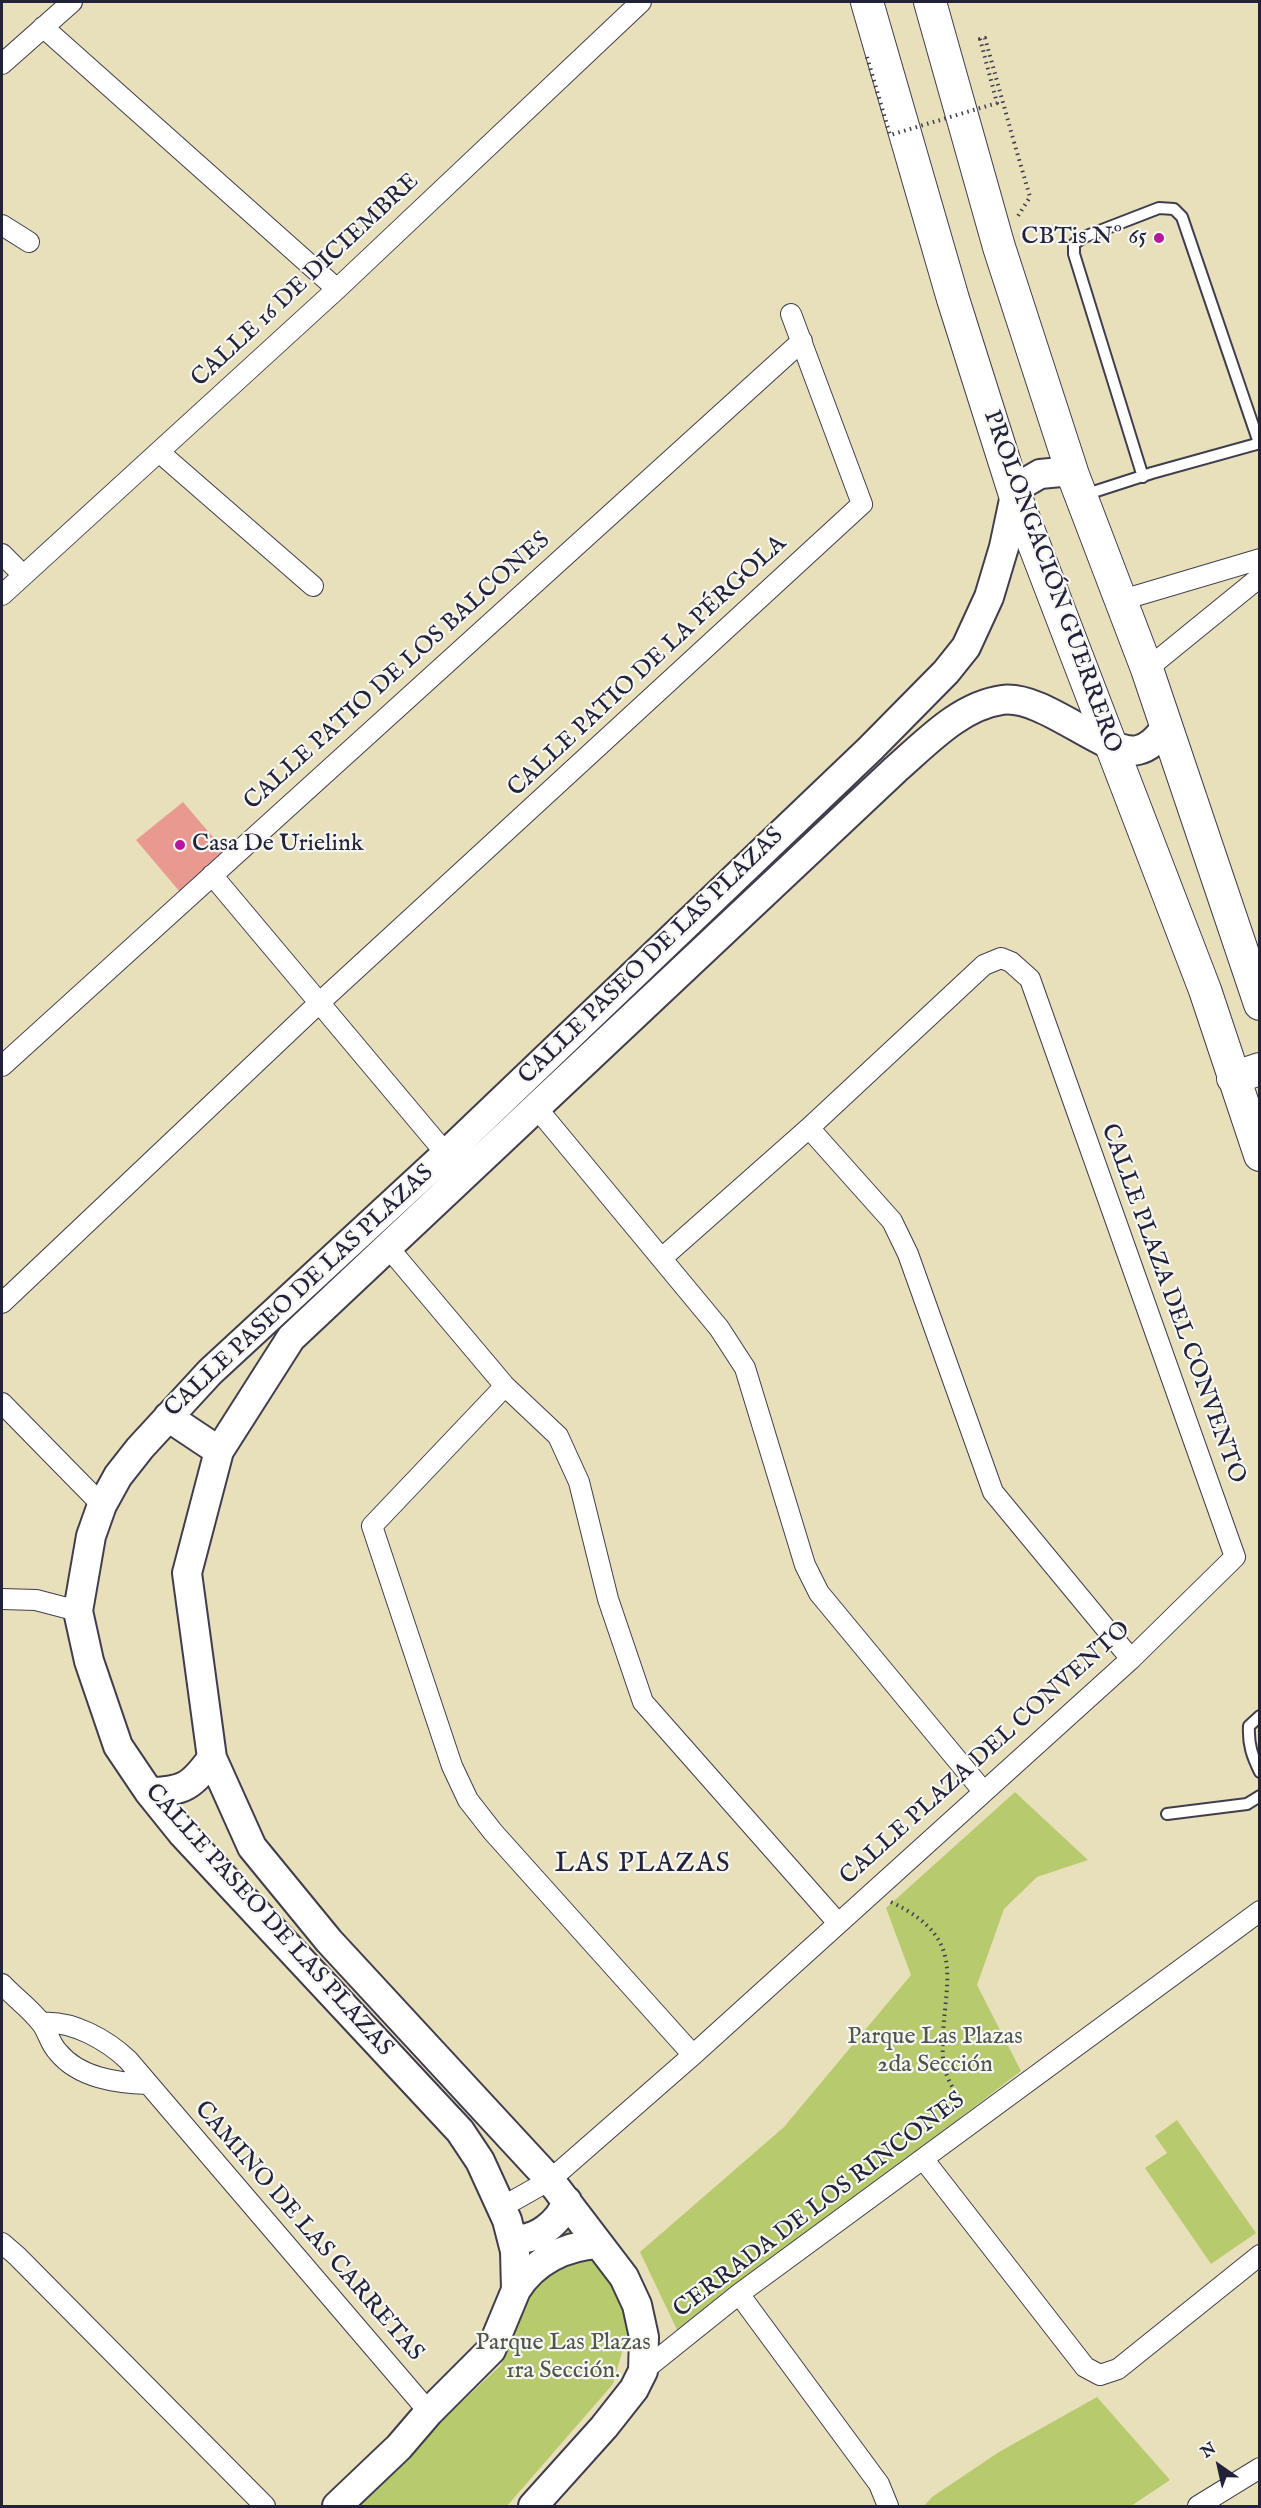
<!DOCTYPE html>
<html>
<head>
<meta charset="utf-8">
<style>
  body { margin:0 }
  #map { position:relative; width:1261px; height:2508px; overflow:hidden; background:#e8e0bb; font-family:"IM FELL English",serif }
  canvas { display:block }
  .frame { position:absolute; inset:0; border:3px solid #22223b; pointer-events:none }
  .north { position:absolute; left:1189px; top:2436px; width:60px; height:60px; -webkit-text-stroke:4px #f6f6f2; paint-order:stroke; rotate:326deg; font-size:16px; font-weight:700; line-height:24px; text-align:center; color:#22223b }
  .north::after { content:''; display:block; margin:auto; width:21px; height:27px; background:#22223b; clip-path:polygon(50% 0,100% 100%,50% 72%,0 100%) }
</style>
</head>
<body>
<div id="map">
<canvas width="1261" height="2508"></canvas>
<div class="frame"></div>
<div class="north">N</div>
</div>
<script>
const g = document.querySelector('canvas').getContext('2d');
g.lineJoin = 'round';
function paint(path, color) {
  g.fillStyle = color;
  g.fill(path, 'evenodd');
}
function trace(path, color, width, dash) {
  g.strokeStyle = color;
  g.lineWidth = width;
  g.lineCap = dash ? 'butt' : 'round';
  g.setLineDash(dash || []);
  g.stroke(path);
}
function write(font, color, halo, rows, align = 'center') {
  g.font = font + ' "IM FELL English",serif';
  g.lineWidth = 4.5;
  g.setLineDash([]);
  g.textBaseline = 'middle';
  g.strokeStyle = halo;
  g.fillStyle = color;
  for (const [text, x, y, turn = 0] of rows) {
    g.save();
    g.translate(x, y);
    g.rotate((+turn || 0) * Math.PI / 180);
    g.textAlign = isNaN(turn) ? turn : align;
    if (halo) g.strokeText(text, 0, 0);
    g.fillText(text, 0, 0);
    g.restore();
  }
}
const green = new Path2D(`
  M1015 1792 1088 1860 1037 1877 1004 1909 977 1985 1021 2071 679 2334 640 2252 784 2127 911 1975 886 1908Z
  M1177 2120 1256 2233 1211 2264 1145 2168 1167 2153 1155 2136Z
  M557 2204 614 2280 628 2331 613 2384 507 2506H352L501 2365 530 2298 520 2229Z
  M1097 2397 1170 2480 1131 2506H924L932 2497 999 2452Z`);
const building = new Path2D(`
  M183 802 224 850 180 892 136 840Z`);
const path = new Path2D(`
  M1014 142 1030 197 1018 216
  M891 1902C975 1942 939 1987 943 2059 944 2076 955 2092 964 2105`);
const lane = new Path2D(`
  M1143 477 1074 254V244L1084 237 1159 208 1174 209 1182 217 1259 443
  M1084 495 1152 473 1260 443
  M1260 1716 1249 1726C1248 1744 1252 1756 1260 1772
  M1167 1814 1247 1804 1260 1796`);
const street = new Path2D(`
  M43 27 337 289
  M2 64 72 2
  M2 225 29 242
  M159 452 313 586
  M2 554 23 575
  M2 595 337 289 641 2
  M1122 600 1260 559
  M1147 669 1260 577
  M212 875 453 1162
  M2 1066 802 341
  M535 1106 719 1328 745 1368 805 1565 819 1593 983 1791
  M809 1128 892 1221 908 1254 993 1492 1131 1659
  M387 1246 505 1386 558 1436 579 1482 608 1599 643 1702 838 1923
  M2 1303 318 1004 862 504 791 314
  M505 1386 372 1526 452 1766 468 1800 493 1832 693 2055
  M2 1403 102 1505
  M2 1599 36 1600 78 1611
  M2 1984C14 1997 31 2009 42 2024 48 2032 50 2044 58 2052 79 2078 117 2083 148 2084
  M42 2023C72 2020 107 2040 128 2060L429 2412
  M924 2160 1085 2367 1100 2375 1118 2369 1260 2255
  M502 2207 550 2180 693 2055 1131 1659 1235 1557 1030 979 1011 962 1001 958 984 965 809 1128 662 1258
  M2 2243 17 2256 265 2506
  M739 2294 879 2484 888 2506
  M643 2371 739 2294 1260 1911
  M1198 2506 1260 2468`);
const secondary = new Path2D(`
  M168 1417 219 1451
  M149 1792C183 1792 192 1786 212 1758
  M512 2238C535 2243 560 2222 567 2201
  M516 2290C534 2261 565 2246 598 2244
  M337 2506 399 2447 429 2412 491 2350 516 2290 515 2251 507 2220 480 2161 460 2131 182 1833 149 1792 118 1746 89 1661 78 1611 91 1536 102 1505 118 1476 140 1448 210 1372 446 1154 870 749 946 672 966 647 989 597 1004 547 1015 495 1021 485 1040 474 1061 472 1073 475
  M533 2506 604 2427 634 2389 643 2371 644 2337 637 2305 624 2277 550 2180 329 1941 252 1847 212 1758 187 1573 219 1451 291 1338 896 769C927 742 960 706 1002 700 1044 694 1107 757 1138 750 1151 747 1158 737 1166 728`);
const primary = new Path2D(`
  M867 2 953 299 1015 495 1205 990 1260 1155
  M930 2 999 247 1073 475 1147 669 1260 1004
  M1233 1078 1260 1069`);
const pathBridge = new Path2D(`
  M867 57 890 135 997 103 980 39 985 38 1014 142`);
const markers = [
  [1159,238,6,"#b5179e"],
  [180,845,6,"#b5179e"]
];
const poiNames = [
  ["CBTis Nº 65",1147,238],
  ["Casa De Urielink",192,845,"left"]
];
const streetNames = [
  ["CALLE 16 DE DICIEMBRE",306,281,-43],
  ["PROLONGACIÓN GUERRERO",1051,582,70],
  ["CALLE PATIO DE LA PÉRGOLA",648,667,-43],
  ["CALLE PATIO DE LOS BALCONES",398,672,-42],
  ["CALLE PASEO DE LAS PLAZAS",652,957,-44],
  ["CALLE PASEO DE LAS PLAZAS",300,1292,-43],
  ["CALLE PLAZA DEL CONVENTO",1172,1304,70],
  ["CALLE PLAZA DEL CONVENTO",986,1754,-42],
  ["CALLE PASEO DE LAS PLAZAS",268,1921,48],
  ["CERRADA DE LOS RINCONES",820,2206,-37],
  ["CAMINO DE LAS CARRETAS",308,2232,49]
];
const parkNames = [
  ["Parque Las Plazas",935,2038],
  ["2da Sección",935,2066],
  ["Parque Las Plazas",563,2344],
  ["1ra Sección.",563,2372]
];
const quarterNames = [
  ["LAS PLAZAS",643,1865]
];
paint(green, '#b7cb6e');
paint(building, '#e99a90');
trace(lane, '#403e4e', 14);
trace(street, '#403e4e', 22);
trace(secondary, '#403e4e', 32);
trace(primary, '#403e4e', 34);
trace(path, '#403e4e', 4, [1.5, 4.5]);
trace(lane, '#fff', 10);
trace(street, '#fff', 20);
trace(secondary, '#fff', 28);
trace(primary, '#fff', 32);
trace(pathBridge, '#403e4e', 4, [1.5, 4.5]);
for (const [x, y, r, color] of markers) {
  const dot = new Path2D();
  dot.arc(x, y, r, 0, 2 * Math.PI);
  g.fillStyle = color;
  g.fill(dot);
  trace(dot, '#f6f6f2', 2);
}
write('24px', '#22223b', '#f6f6f2', poiNames, 'right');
write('24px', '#22223b', '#f6f6f2', streetNames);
write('24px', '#4f554a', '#f6f6f2', parkNames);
g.letterSpacing = '1.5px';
write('27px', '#22223b', '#f6f6f2', quarterNames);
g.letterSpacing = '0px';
</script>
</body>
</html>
